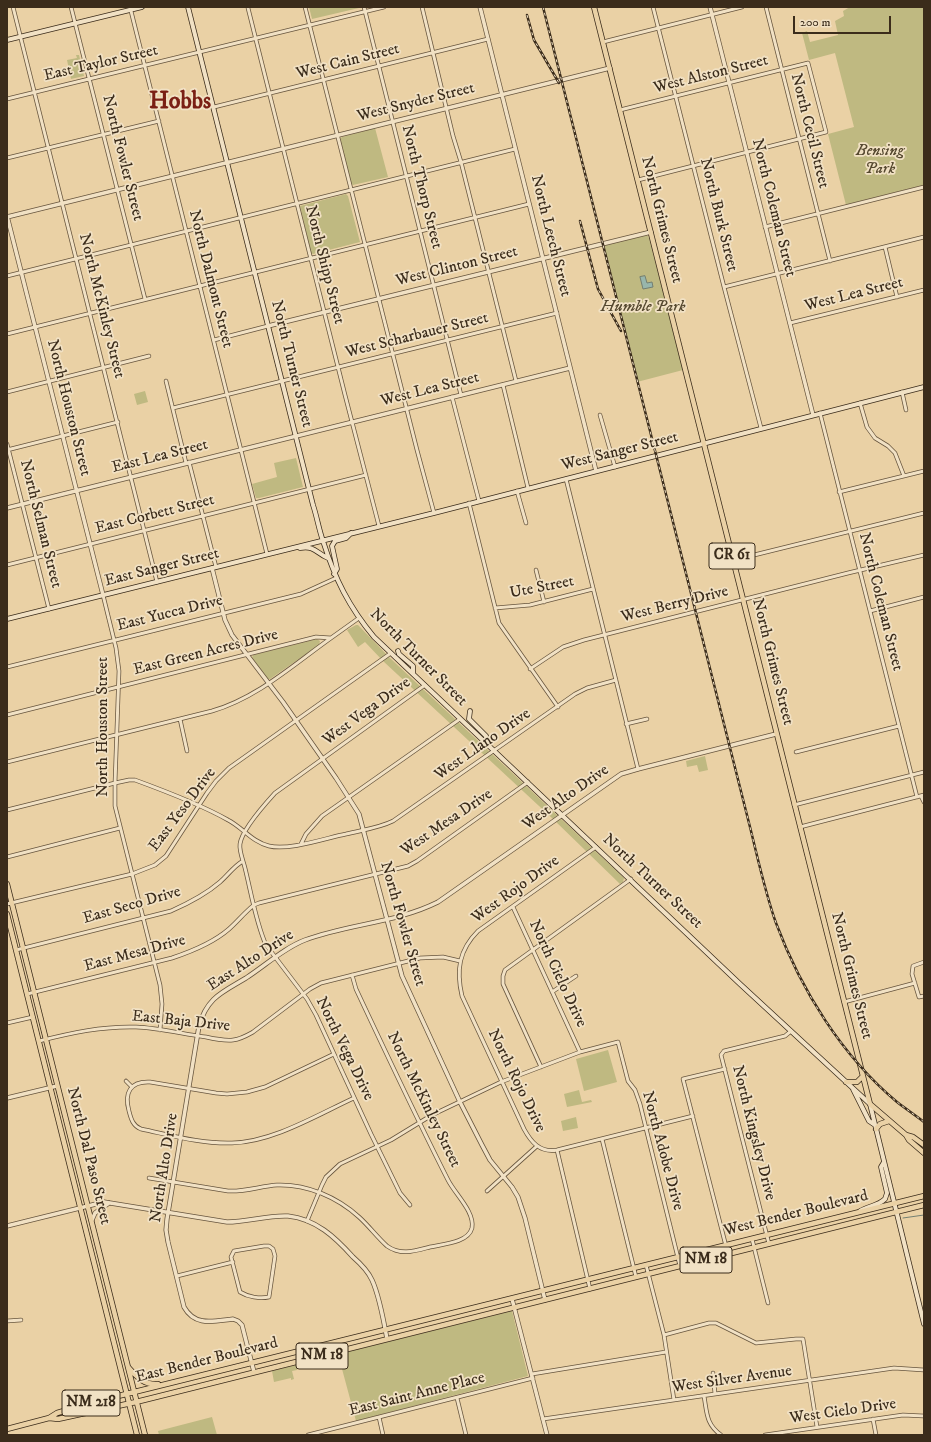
<!DOCTYPE html>
<html>
<head>
<meta charset="utf-8">
<style>
  body { margin:0 }
  #map { position:relative; width:931px; height:1442px; overflow:hidden; background:#ead1a5; font-family:"IM FELL DW Pica",serif }
  canvas { display:block }
  .frame { position:absolute; inset:0; border:8px solid #3b2c1b; pointer-events:none }
  .scale { position:absolute; left:793px; top:16px; width:98px; height:18px; box-sizing:border-box; border:2px solid #3b2c1b; border-top:0; padding-left:5px; font-size:12px; line-height:14px; white-space:nowrap; color:#3b2c1b; -webkit-text-stroke:3px #f1e1c4; paint-order:stroke }
</style>
</head>
<body>
<div id="map">
<canvas width="931" height="1442"></canvas>
<div class="frame"></div>
<div class="scale">200 m</div>
</div>
<script>
const g = document.querySelector('canvas').getContext('2d');
g.lineJoin = 'round';
function paint(path, color) {
  g.fillStyle = color;
  g.fill(path, 'evenodd');
}
function trace(path, color, width, dash) {
  g.strokeStyle = color;
  g.lineWidth = width;
  g.lineCap = dash ? 'butt' : 'round';
  g.setLineDash(dash || []);
  g.stroke(path);
}
function write(font, color, halo, rows, align = 'center') {
  g.font = font + ' "IM FELL DW Pica",serif';
  g.lineWidth = 3.5;
  g.setLineDash([]);
  g.textBaseline = 'middle';
  g.strokeStyle = halo;
  g.fillStyle = color;
  for (const [text, x, y, turn = 0] of rows) {
    g.save();
    g.translate(x, y);
    g.rotate((+turn || 0) * Math.PI / 180);
    g.textAlign = isNaN(turn) ? turn : align;
    if (halo) g.strokeText(text, 0, 0);
    g.fillText(text, 0, 0);
    g.restore();
  }
}
const green = new Path2D(`
  M309 7H358L359 8 312 19Z
  M850 7H924V185L846 205 828 134 854 127 835 53 809 60 802 33 807 31 810 42 838 35 835 21 844 16 843 11Z
  M76 55H79L84 76 71 79 67 60 77 58Z
  M375 128 388 177 353 185 351 184 340 139 342 137Z
  M346 194 348 196 360 242 313 254 311 253 300 206Z
  M644 235H647L649 238 683 370 637 382 603 246Z
  M145 391 148 402 137 405 134 394Z
  M296 458 303 487 259 498H256L252 484 277 477 274 463Z
  M356 625H358L390 658 624 878 623 882 620 884 553 819 383 661 365 642 358 647 347 630Z
  M317 639 320 641 319 645 270 679H268L252 658 253 655Z
  M705 756 708 770 699 772 697 765 687 767 686 761Z
  M608 1050 617 1082 584 1091 576 1059Z
  M579 1090 582 1102 591 1100 592 1102 567 1107 564 1094Z
  M576 1117 578 1128 563 1131 561 1121Z
  M512 1311 528 1376 356 1421 338 1354Z
  M308 1362V1365L298 1368 297 1370 292 1371 294 1379 291 1380V1378L274 1382 272 1371Z
  M212 1417 217 1435H159L158 1431Z`);
const water = new Path2D(`
  M645 276 647 283 652 282 653 287 643 289 640 277Z`);
const stream = new Path2D(`
  M903 1218 924 1215`);
const minor = new Path2D(`
  M13 7 157 582
  M71 7 145 299
  M130 7 267 554
  M305 7 417 450 434 513
  M364 7 461 395
  M422 7 453 136 461 162 516 381
  M653 7 724 287 761 428
  M766 7 830 261
  M248 8 345 395 379 526
  M603 42 742 7
  M7 99 384 7
  M214 107 488 39
  M620 110 808 63 826 132 638 180
  M7 158 159 121
  M765 227 924 187
  M885 247 897 297
  M7 276 515 149
  M724 287 924 237
  M790 323 924 290
  M7 334 529 204
  M214 340 268 326
  M166 381 186 463
  M503 385 528 488
  M7 392 149 356
  M902 392 906 410
  M452 397 479 501
  M860 403 867 427 875 438 888 446 895 453 904 476
  M173 408 557 313
  M820 413 917 797
  M600 415 615 467
  M7 444 49 609
  M7 450 118 422
  M189 462 216 567
  M566 479 638 769
  M517 491 526 523
  M839 492 924 471
  M469 503 499 623 558 707
  M746 557 924 513
  M7 565 366 475
  M536 570 544 602
  M103 595 116 648 119 671 115 783V806L160 985 162 1004 160 1030
  M495 608 530 605 593 589
  M870 611 924 597
  M7 667 301 594 336 578
  M530 669 563 647 584 640 848 573 924 555
  M7 715 316 637 331 638 359 618
  M180 719 187 751
  M626 724 647 719
  M796 752 899 726
  M7 762 212 711C257 698 293 665 331 638
  M921 796 924 802
  M794 805 924 772
  M7 810 115 783 129 780H135C165 791 200 804 228 820 242 827 252 842 269 846 289 851 326 838 346 834 362 830 379 828 393 821L575 694 587 688 616 680
  M800 827 924 795
  M301 844 306 834 322 816 460 719
  M596 847 478 931C459 950 456 970 462 996L524 1129C531 1142 540 1153 557 1150L693 1116
  M7 857 120 828
  M7 904 132 874 155 865 166 856 207 793 216 781 229 768 391 653
  M513 907 580 1052
  M16 950 171 911C189 903 205 895 220 882 228 875 234 866 243 861
  M924 962 913 966 912 974 919 997 924 996
  M552 992 576 976
  M27 994 172 958C193 951 213 943 229 929 238 921 245 912 254 905L259 903 408 866 417 861 528 782
  M844 1002 915 983
  M7 1023 33 1017
  M39 1041C71 1033 102 1026 136 1027 159 1028 183 1034 206 1037 215 1039 224 1041 233 1040 241 1039 246 1036 253 1032L310 989 321 983 420 958 443 957 460 961
  M334 1054 265 1087 247 1092 227 1094 216 1093 150 1082C130 1081 124 1093 129 1111 131 1119 133 1126 141 1129 170 1135 201 1144 232 1143 273 1142 317 1115 354 1098
  M541 1067 503 984V976L505 970 631 879
  M725 1069 683 1079 728 1254
  M126 1081 132 1087
  M602 1139 636 1277
  M557 1150 590 1289
  M149 1178 228 1191C245 1192 261 1186 277 1185 307 1184 337 1197 359 1217 369 1226 377 1237 387 1246 401 1256 415 1251 430 1247 443 1244 468 1243 472 1228 475 1212 455 1194 448 1180 416 1117 386 1053 356 989L352 975
  M487 1191 537 1146
  M410 1205 400 1193 371 1134 316 1015 307 999 266 945C256 923 251 892 245 868 243 860 239 851 240 844 242 829 265 804 275 793L425 685
  M307 1221 322 1185 326 1177 340 1164 391 1140 432 1115 501 1082 580 1052 618 1042 628 1081 635 1090 640 1104 680 1266
  M752 1239 768 1303
  M769 1244 721 1055 724 1051 785 1036 791 1031
  M264 1246H269L273 1249 275 1256 269 1297C260 1299 248 1297 240 1292L231 1257 234 1251Z
  M646 1265 664 1335 674 1400
  M177 1276 233 1262
  M7 1321 21 1320
  M664 1335 709 1323H716L756 1343 796 1339H803L817 1427
  M713 1373 715 1394
  M532 1374 666 1352
  M704 1396C707 1413 706 1424 721 1435
  M457 1398 466 1435
  M379 1417 383 1435
  M543 1419 894 1368 924 1370
  M873 1419 876 1435
  M308 1435 533 1378
  M765 1435 903 1415 924 1416`);
const tertiary = new Path2D(`
  M480 7 596 471
  M710 7 813 415
  M7 216 103 595
  M7 217 610 68
  M268 326 651 232
  M7 508 570 368
  M212 568 225 620 232 635 283 702 336 778 359 814 402 976 460 1102 482 1145 490 1160 512 1187 518 1197 525 1218 545 1300
  M7 1098 57 1086
  M92 1220 95 1213 109 1203
  M7 1226 104 1202 227 1222C248 1222 267 1215 288 1216 316 1219 335 1237 353 1257 361 1264 368 1271 372 1280 379 1295 384 1322 387 1339
  M512 1299 547 1435
  M254 1372 242 1325 238 1321 233 1319C214 1321 195 1327 184 1307L168 1242 166 1230 167 1219 199 1026C207 997 223 992 246 978 266 965 284 948 305 940 348 924 396 923 438 902L621 774 638 769 776 734`);
const secondary = new Path2D(`
  M188 7 313 505C317 517 319 530 323 541 335 579 349 607 374 637L740 984 870 1104 924 1324
  M7 40 142 7
  M300 548C315 545 317 554 328 558
  M334 574 337 569 332 546 335 541 346 538 351 533
  M7 619 434 513 924 387
  M398 651 399 654 413 666V674
  M470 711 469 719 486 736 488 744
  M853 1089 869 1121 875 1125
  M860 1211C868 1206 878 1206 885 1199L887 1193 881 1167 884 1162`);
const primary = new Path2D(`
  M594 7 870 1104 906 1135 913 1137 924 1145
  M7 884 145 1435
  M7 914 137 1435
  M846 1082H857L863 1076
  M876 1129 880 1124 889 1121
  M906 1135 909 1140 924 1153
  M128 1367C137 1377 143 1385 158 1384
  M49 1418 57 1413 98 1401 924 1196
  M7 1429 49 1418 58 1419 136 1402 924 1205`);
const rail = new Path2D(`
  M543 7 750 827C758 859 765 892 776 923 801 990 842 1056 897 1102 906 1109 915 1115 924 1122
  M527 15 534 40 559 83
  M580 221 598 289 621 331`);
const shields = [
  [732,556,46],
  [706,1260,52],
  [322,1356,52],
  [91,1403,58]
];
const shieldNames = [
  ["CR 61",732,556],
  ["NM 18",706,1260],
  ["NM 18",322,1356],
  ["NM 218",91,1403]
];
const streetNames = [
  ["West Cain Street",348,62,-14],
  ["East Taylor Street",101,64,-13],
  ["West Alston Street",711,75,-14],
  ["West Snyder Street",416,103,-14],
  ["North Cecil Street",809,131,76],
  ["North Fowler Street",122,158,76],
  ["North Thorp Street",421,187,76],
  ["North Coleman Street",773,208,76],
  ["North Burk Street",718,215,76],
  ["North Grimes Street",661,220,76],
  ["North Leech Street",550,236,76],
  ["North Shipp Street",324,265,76],
  ["West Clinton Street",457,267,-14],
  ["North Dalmont Street",210,279,76],
  ["West Lea Street",854,295,-14],
  ["North McKinley Street",101,306,76],
  ["West Scharbauer Street",417,336,-14],
  ["North Turner Street",291,364,76],
  ["West Lea Street",430,390,-14],
  ["North Houston Street",68,408,76],
  ["West Sanger Street",620,452,-14],
  ["East Lea Street",160,457,-14],
  ["East Corbett Street",155,515,-14],
  ["North Selman Street",40,524,76],
  ["East Sanger Street",162,568,-14],
  ["Ute Street",542,588,-11],
  ["North Coleman Street",880,602,76],
  ["West Berry Drive",675,605,-14],
  ["East Yucca Drive",170,614,-14],
  ["East Green Acres Drive",206,653,-14],
  ["North Turner Street",418,658,45],
  ["North Grimes Street",772,662,76],
  ["West Vega Drive",367,712,-36],
  ["North Houston Street",104,727,-90],
  ["West Llano Drive",483,745,-35],
  ["West Alto Drive",566,798,-35],
  ["East Yeso Drive",183,810,-53],
  ["West Mesa Drive",447,823,-34],
  ["North Turner Street",652,882,43],
  ["West Rojo Drive",516,890,-36],
  ["East Seco Drive",132,906,-16],
  ["North Fowler Street",402,924,74],
  ["East Mesa Drive",135,954,-15],
  ["East Alto Drive",251,961,-33],
  ["North Cielo Drive",557,974,65],
  ["North Grimes Street",851,976,76],
  ["East Baja Drive",181,1022,6],
  ["North Vega Drive",344,1049,64],
  ["North Rojo Drive",516,1081,64],
  ["North McKinley Street",423,1100,64],
  ["North Kingsley Drive",753,1133,76],
  ["North Adobe Drive",662,1151,75],
  ["North Dal Paso Street",88,1156,76],
  ["North Alto Drive",165,1168,-81],
  ["West Bender Boulevard",796,1214,-14],
  ["East Bender Boulevard",207,1361,-14],
  ["West Silver Avenue",732,1380,-8],
  ["East Saint Anne Place",417,1395,-14],
  ["West Cielo Drive",843,1412,-8]
];
const parkNames = [
  ["Bensing",880,152],
  ["Park",880,170],
  ["Humble Park",643,308]
];
const townNames = [
  ["Hobbs",180,103]
];
paint(green, '#bfb981');
paint(water, '#98b6ac');
trace(water, '#737f72', 1);
trace(stream, '#737f72', 1);
trace(minor, '#67553e', 4.5);
trace(tertiary, '#67553e', 5);
trace(secondary, '#3b2c1b', 5.5);
trace(primary, '#3b2c1b', 6);
trace(minor, '#f1e1c4', 3);
trace(tertiary, '#f1e1c4', 3.5);
trace(secondary, '#f1e1c4', 4);
trace(primary, '#ead1a5', 4.5);
trace(rail, '#3b2c1b', 2.5);
trace(rail, '#f1e1c4', 1, [3]);
for (const [x, y, w] of shields) {
  const box = new Path2D();
  box.roundRect(x - w / 2, y - 13, w, 26, 3);
  g.fillStyle = '#f1e1c4';
  g.fill(box);
  trace(box, '#3b2c1b', 1);
}
write('bold 15px', '#3b2c1b', null, shieldNames);
write('16px', '#3b2c1b', '#f1e1c4', streetNames);
write('italic 16px', '#55482f', '#f1e1c4', parkNames);
write('bold 24px', '#7a1f14', '#f1e1c4', townNames);
</script>
</body>
</html>
